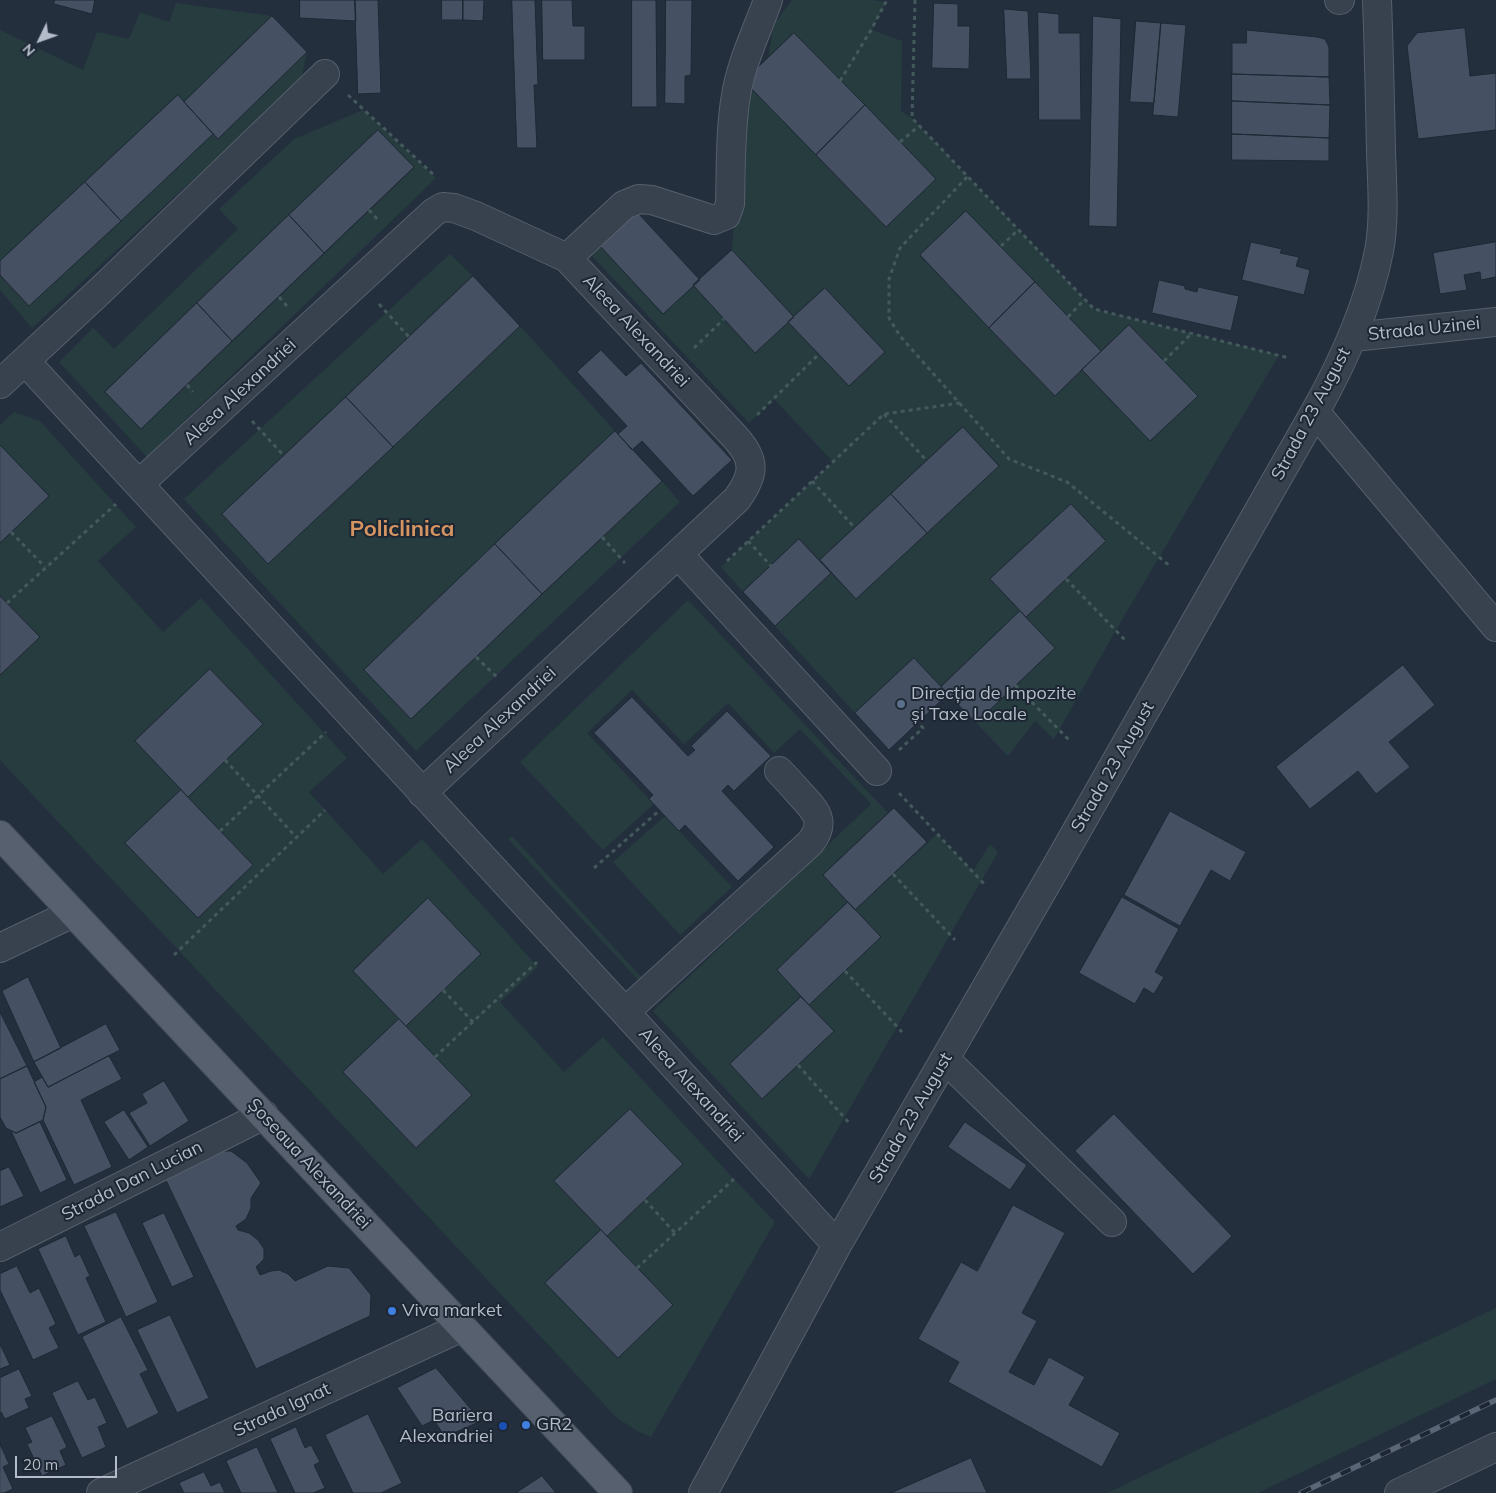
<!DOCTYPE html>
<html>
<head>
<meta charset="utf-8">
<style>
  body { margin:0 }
  #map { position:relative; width:1496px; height:1493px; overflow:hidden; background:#242f3e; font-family:Mulish,sans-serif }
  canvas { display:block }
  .north { position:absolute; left:15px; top:15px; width:50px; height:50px; -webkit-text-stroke:4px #1d2633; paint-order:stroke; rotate:228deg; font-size:14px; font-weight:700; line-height:20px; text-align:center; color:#b4bcc9 }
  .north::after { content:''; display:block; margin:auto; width:18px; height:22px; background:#b4bcc9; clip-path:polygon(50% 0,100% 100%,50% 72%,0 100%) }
  .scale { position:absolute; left:15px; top:1456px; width:102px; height:22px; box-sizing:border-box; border:2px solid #b4bcc9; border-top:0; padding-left:6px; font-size:15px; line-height:18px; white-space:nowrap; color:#b4bcc9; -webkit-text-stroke:4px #1d2633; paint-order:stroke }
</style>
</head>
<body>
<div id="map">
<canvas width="1496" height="1493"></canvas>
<div class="north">N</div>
<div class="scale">20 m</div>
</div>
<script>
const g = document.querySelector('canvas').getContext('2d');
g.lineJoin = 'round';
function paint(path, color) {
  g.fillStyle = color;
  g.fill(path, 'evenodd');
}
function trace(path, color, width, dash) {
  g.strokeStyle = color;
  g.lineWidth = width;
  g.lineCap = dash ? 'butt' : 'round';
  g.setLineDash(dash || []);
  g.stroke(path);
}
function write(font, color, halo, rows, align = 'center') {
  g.font = font + ' Mulish,sans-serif';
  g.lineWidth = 4;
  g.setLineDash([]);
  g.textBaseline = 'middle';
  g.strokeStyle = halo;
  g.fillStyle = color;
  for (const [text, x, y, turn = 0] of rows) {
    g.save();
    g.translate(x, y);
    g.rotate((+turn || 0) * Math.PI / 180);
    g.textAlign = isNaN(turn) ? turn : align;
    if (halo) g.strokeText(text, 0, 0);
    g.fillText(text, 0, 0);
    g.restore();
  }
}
const green = new Path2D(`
  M792 0H871L886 2 872 30 902 41 901 111 912 118 1094 309 1279 355 1116 630 1054 739 1035 721 1008 756 976 723 1055 648 1026 617 1106 541 1071 504 990 579 1020 611 941 687 914 658 855 713 775 626 831 573 856 599 999 465 963 427 820 560 799 539 743 592 721 567 833 462 774 399 749 423 592 256 600 246 662 314 693 285 788 322 849 386 885 352 825 288 794 317 732 250 744 81 886 227 936 179 794 33 768 58 774 24ZM966 211 1101 351 1129 325 1198 396 1150 441 1082 370 1055 396 920 256Z
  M176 3 272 16 184 102 177 96 0 261V30L83 70 97 32 129 39 140 12 169 22Z
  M307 52 301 80 32 328 0 290V275L29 306 213 134 218 139Z
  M363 110 436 178 147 457 59 362 93 328 114 349 238 229 219 209 294 139ZM378 130 414 168 141 429 105 391Z
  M450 254 473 276 222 514 268 564 520 326 615 431 364 670 411 719 662 481 680 502 416 751 184 499Z
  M14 412 40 421 136 527 98 561 163 632 201 598 347 758 309 792 383 874 422 839 538 967 500 1002 564 1072 603 1037 734 1179 775 1222 651 1437 635 1430 616 1417 0 760V675L40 637 0 596V543L49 496 0 445V425ZM210 669 263 724 188 797 253 865 198 918 126 843 181 790 135 741ZM428 899 481 954 406 1026 353 970ZM630 1109 682 1164 607 1236 673 1305 618 1358 545 1283 601 1230 554 1181Z
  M688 600 888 813 823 875 848 902 777 970 801 997 730 1064 762 1099 834 1031 809 1005 881 937 855 910 937 834 973 871 990 844 998 852 809 1179 653 1011 871 804 800 729 774 753 728 703 684 744 632 690 587 733 654 804 603 850 520 762Z
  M665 816 732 887 680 935 613 862Z
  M512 836 643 979 640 982 508 839Z
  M1496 1308V1379L1258 1493H1107Z`);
const building = new Path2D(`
  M55 0H95L92 14 54 4Z
  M300 0H355L356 21 300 18Z
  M355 0H378L381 93 358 94Z
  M442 0H463V20H442Z
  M463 0H484L483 21 463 20Z
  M512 0H535L538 85H534L537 148H517Z
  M542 0H572L573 26H585V60H543Z
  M632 0H656L657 107H632Z
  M666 0H692L691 75 685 76V104L665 103Z
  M934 3 958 4V26H970L969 69 932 68Z
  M1004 9 1028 11 1031 79H1007Z
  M1038 12 1059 14V33H1080L1081 120H1039Z
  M272 16 307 52 218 139 184 102Z
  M1093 16 1121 19 1117 227 1089 226Z
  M1136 21 1161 23 1154 103 1130 102Z
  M1161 23 1186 25 1178 117 1153 115Z
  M1465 28 1470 76 1496 73V130L1418 139 1407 46 1417 33Z
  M1247 30 1317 37 1325 39 1329 47V77L1232 74V43H1246Z
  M794 33 865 105 816 155 744 81Z
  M1232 74 1329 77 1330 105 1232 101Z
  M178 95 213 134 121 221 85 182Z
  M1232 101 1330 105 1329 138 1232 134Z
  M865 105 936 179 886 227 816 155Z
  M378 130 414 167 324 253 289 215Z
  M1232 134 1329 138V161L1232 160Z
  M85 182 121 221 29 306 0 275V261Z
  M966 211 1035 282 989 328 920 255Z
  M637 212 700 280 663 314 600 246Z
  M289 215 324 253 232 341 197 303Z
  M1251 242 1282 249 1280 253 1299 257 1296 266 1310 270 1304 295 1242 280Z
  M1496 242V277L1481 280 1480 272 1464 275 1467 290 1440 294 1433 253Z
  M732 250 794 317 755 353 693 285Z
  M473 276 520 326 393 447 346 397Z
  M1159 280 1185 286V289L1197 292 1198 287 1239 296 1231 331 1152 313Z
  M1035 282 1101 351 1055 396 989 328Z
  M825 288 885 352 849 386 788 322Z
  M197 303 232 341 141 429 105 392Z
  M1129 325 1198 396 1150 441 1082 370Z
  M601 350 626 376 641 363 732 460 693 496 642 441 632 450 618 434 627 426 577 372Z
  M346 397 393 447 268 564 222 514Z
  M963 427 999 466 927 533 891 494Z
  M615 431 662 481 542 594 495 544Z
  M0 445 49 496 0 543Z
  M891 494 927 533 856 599 820 560Z
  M1071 504 1106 541 1026 617 990 579Z
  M799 539 831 573 775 626 743 592Z
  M495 544 542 594 411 719 364 670Z
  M0 596 40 637 0 675Z
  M1020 611 1055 648 976 723 941 687Z
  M914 658 948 694 889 750 855 713Z
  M1403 665 1435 705 1389 742 1410 767 1376 794 1358 771 1310 809 1276 767Z
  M210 669 263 724 188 797 135 741Z
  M632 697 688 756 695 750 691 746 727 711 771 756 734 791 728 785 722 791 774 847 738 881 685 825 679 831 649 799 653 795 594 733Z
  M181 790 253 865 198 918 125 843Z
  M894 808 927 842 855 910 823 875Z
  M1170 811 1246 852 1230 881 1211 870 1180 926 1124 895Z
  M1122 897 1179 929 1155 972 1164 977 1154 994 1144 988 1135 1004 1079 973Z
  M428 898 481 954 406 1026 353 971Z
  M848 902 881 937 809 1005 777 970Z
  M28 977 61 1048 34 1062 2 991Z
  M801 997 834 1031 762 1099 730 1064Z
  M0 1012 27 1066 0 1079Z
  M399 1019 472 1095 416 1148 343 1072Z
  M106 1024 120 1050 48 1087 34 1062Z
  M109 1056 122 1079 81 1100 112 1167 74 1185 43 1120 46 1107 34 1082 42 1077 48 1087Z
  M27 1066 46 1107 43 1120 16 1133 6 1128 0 1117V1079Z
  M164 1081 189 1121 150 1146 129 1113 147 1103 142 1094Z
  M630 1109 683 1164 607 1236 554 1181Z
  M124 1110 148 1147 129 1160 104 1122Z
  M1114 1114 1232 1236 1193 1274 1075 1151Z
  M40 1122 67 1180 40 1193 11 1131 16 1133Z
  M965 1122 1027 1165 1010 1190 948 1147Z
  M212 1151H231L247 1163 261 1183 251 1198V1208L246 1219 236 1226 238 1230 249 1233 258 1240 264 1249V1259L256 1267 260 1275 271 1271 279 1270 288 1274 295 1281 328 1266 349 1268 371 1295 370 1316 256 1369 163 1174Z
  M9 1167 24 1196 0 1207V1171Z
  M1013 1205 1065 1233 1022 1313 1037 1321 1009 1372 1034 1385 1049 1357 1085 1377 1069 1405 1120 1433 1102 1467 948 1382 959 1362 918 1339 961 1262 977 1271Z
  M116 1212 158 1302 126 1317 84 1226Z
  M164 1213 194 1277 172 1287 142 1223Z
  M601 1230 673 1305 618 1358 545 1283Z
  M66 1236 75 1257 80 1254 90 1276 86 1278 106 1322 78 1335 38 1249Z
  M17 1266 30 1293 39 1288 56 1324 49 1328 59 1348 33 1360 0 1290V1274Z
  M170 1315 209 1398 177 1413 137 1330Z
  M121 1317 148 1370 140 1374 159 1413 127 1429 82 1337Z
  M0 1344 10 1365 0 1369Z
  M436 1368 481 1421 445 1437 434 1420 422 1426 397 1388Z
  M19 1369 32 1396 25 1399 29 1408 5 1419 1 1412 0 1413V1378Z
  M78 1381 88 1400 95 1397 107 1423 98 1427 106 1447 82 1458 52 1393Z
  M368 1414 402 1483 381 1493H353L325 1435Z
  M52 1416 67 1447 60 1451 66 1465 42 1476 27 1444 32 1442 25 1428Z
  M296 1427 305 1448 311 1445 320 1462 314 1465 325 1488 313 1493H295L270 1439Z
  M0 1444 9 1464 3 1467 13 1489 4 1493H0Z
  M257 1447 278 1493H241L226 1461Z
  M971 1458 987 1493H891Z
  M204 1472 211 1486 220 1482 225 1493H184L179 1483Z
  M542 1476 556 1493H516Z`);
const path = new Path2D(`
  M915 0 912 118 1094 309 1289 358
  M840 81 871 30 887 0
  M348 95 435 176
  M900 142 919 126
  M967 177 900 248 889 279V318L900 336 1009 459 1067 482 1170 566
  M369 210 379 221
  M1001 246 1018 230
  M279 297 287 306
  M379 304 409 337
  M1068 317 1084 300
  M694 348 724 319
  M1164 361 1192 333
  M187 385 193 392
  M884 414 927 461
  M757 415 819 354
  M252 421 284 456
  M812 481 855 528
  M11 532 45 567
  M602 537 625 563
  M748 541 771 566
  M727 561 884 414 960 403
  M1066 579 1126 641
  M7 603 116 504
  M476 657 499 679
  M1015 685 1069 740
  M899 750 923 728 918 722
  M225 760 297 838
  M899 793 986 886
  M220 831 326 732
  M594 868 660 810
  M893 874 955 940
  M174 955 325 810
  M845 971 902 1032
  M443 990 473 1022
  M435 1057 537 962
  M798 1065 849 1123
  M645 1200 675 1233
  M637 1268 734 1179`);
const minor = new Path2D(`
  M1339 0H1340
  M567 258 624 205 639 199 652 200 714 220 726 215 730 204C731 168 730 131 736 95 741 63 757 31 768 0
  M1353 337 1496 322
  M25 361 625 1012 837 1245
  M0 384 101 290 325 74
  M1315 412 1496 627
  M139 484 434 212 443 207 454 208 476 216 567 258 735 437C756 460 755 474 737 499L422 793
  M678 554 877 771
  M0 948 73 913
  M625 1012 810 843C827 822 816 811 801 795 794 787 787 779 779 771
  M945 1059 1112 1222
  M0 1247 264 1115
  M101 1493 462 1327
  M703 1493 837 1245 1056 867 1315 412C1343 362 1368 308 1379 251 1385 219 1382 184 1381 152 1380 101 1379 51 1377 0
  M1399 1493 1496 1447`);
const major = new Path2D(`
  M0 835 618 1493`);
const rail = new Path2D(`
  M1301 1493 1496 1400`);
const markers = [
  [901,704,5,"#5c6f8a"],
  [392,1311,5,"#3f7fe0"],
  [526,1425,5,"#3f7fe0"],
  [503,1426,5,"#1a4fb4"]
];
const streetNames = [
  ["Strada Uzinei",1424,329,-6],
  ["Aleea Alexandriei",636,331,47],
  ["Aleea Alexandriei",240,392,-43],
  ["Strada 23 August",1311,414,-62],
  ["Aleea Alexandriei",500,720,-43],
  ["Strada 23 August",1113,767,-60],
  ["Aleea Alexandriei",691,1085,48],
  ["Strada 23 August",911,1118,-60],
  ["Șoseaua Alexandriei",309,1164,47],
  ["Strada Dan Lucian",132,1181,-27],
  ["Strada Ignat",282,1410,-25]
];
const poiNames = [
  ["Direcția de Impozite",911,694],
  ["și Taxe Locale",911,715],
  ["Viva market",402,1311],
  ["Bariera",493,1416,"right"],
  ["Alexandriei",493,1437,"right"],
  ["GR2",536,1425]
];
const districtNames = [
  ["Policlinica",402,529]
];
paint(green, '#263c3f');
paint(building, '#455162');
trace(building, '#1f2835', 1);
trace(minor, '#565f6c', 30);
trace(major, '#414a57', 30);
trace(path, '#44595c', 3, [4, 4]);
trace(minor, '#38414e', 28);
trace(major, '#56606e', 28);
trace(rail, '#5a6575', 5.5);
trace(rail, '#1d2633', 4, [11]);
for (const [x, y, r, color] of markers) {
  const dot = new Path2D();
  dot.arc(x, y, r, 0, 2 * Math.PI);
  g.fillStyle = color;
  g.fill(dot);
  trace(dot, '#1d2633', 2);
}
write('18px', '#b4bcc9', '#1d2633', streetNames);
write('18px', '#b4bcc9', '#1d2633', poiNames, 'left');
write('bold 22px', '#d59563', '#1d2633', districtNames);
</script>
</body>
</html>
